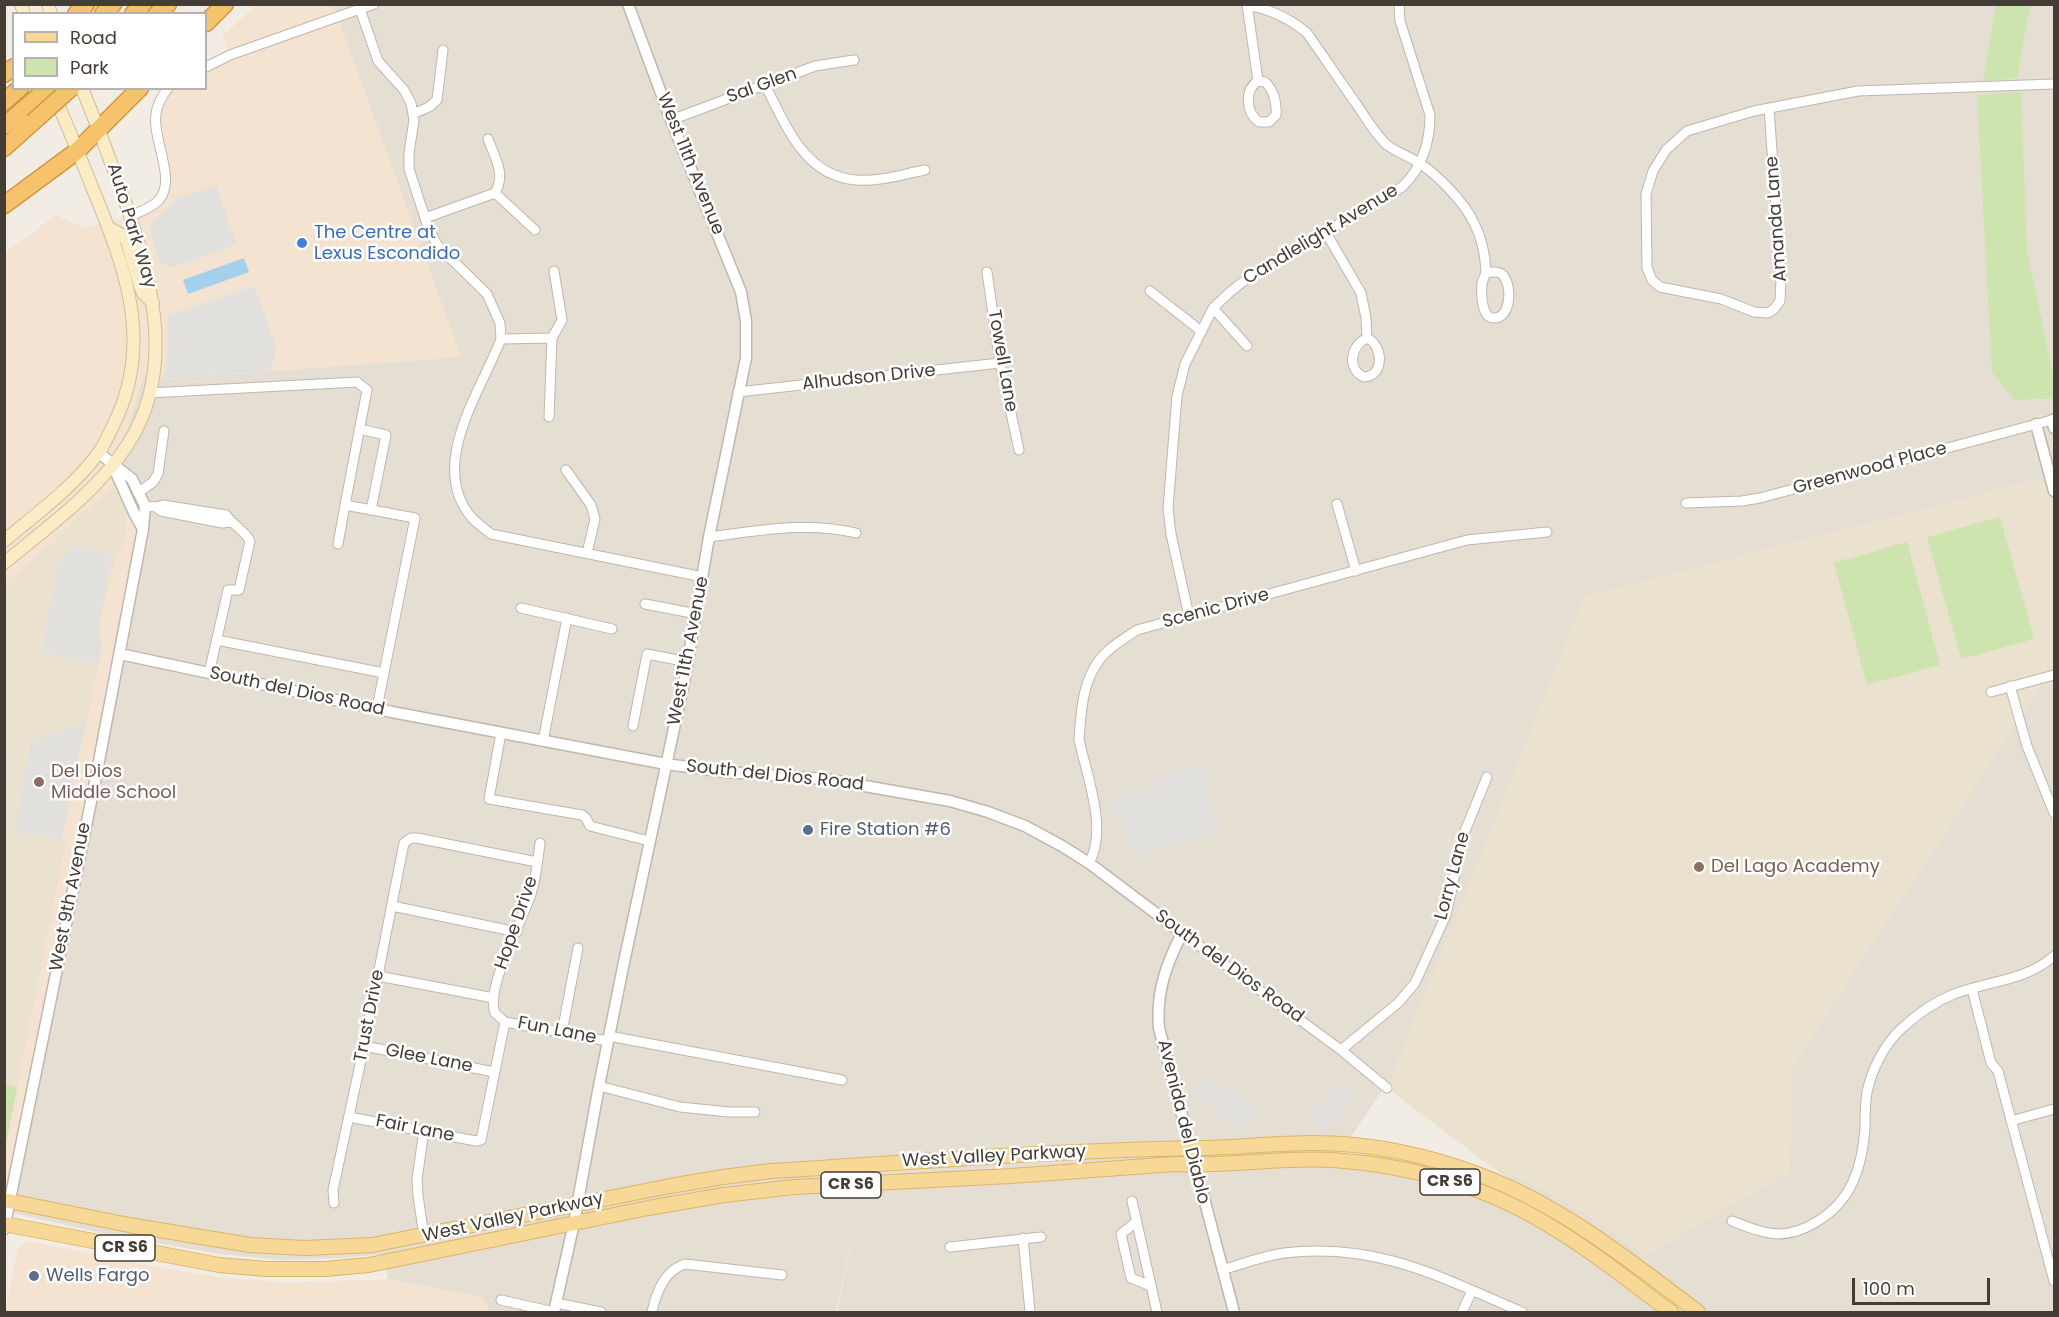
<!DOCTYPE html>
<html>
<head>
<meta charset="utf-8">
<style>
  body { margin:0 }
  #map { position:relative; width:2059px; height:1317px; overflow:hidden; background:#f1ede5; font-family:Poppins,sans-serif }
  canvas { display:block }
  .frame { position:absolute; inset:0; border:6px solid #433d35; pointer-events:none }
  .legend { position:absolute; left:12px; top:12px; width:195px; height:78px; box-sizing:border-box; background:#fff; border:2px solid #b4b1ae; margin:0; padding:8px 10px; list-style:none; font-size:18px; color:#433d35 }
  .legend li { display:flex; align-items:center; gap:12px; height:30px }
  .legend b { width:30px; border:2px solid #b4b1ae }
  .scale { position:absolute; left:1852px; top:1278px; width:138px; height:27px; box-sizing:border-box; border:3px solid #433d35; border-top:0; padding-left:8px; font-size:18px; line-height:21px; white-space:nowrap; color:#433d35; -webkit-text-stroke:4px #fff; paint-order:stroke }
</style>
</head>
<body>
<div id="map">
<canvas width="2059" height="1317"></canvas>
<div class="frame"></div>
<ul class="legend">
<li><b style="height:8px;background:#f8d896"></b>Road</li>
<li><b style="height:16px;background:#cee4af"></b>Park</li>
</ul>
<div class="scale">100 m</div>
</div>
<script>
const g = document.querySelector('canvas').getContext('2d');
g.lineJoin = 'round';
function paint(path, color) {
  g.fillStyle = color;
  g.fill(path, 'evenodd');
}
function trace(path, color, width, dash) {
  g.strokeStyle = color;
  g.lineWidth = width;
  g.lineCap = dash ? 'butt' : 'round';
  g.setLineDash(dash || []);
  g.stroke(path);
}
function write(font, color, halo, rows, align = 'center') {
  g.font = font + ' Poppins,sans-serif';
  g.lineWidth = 5;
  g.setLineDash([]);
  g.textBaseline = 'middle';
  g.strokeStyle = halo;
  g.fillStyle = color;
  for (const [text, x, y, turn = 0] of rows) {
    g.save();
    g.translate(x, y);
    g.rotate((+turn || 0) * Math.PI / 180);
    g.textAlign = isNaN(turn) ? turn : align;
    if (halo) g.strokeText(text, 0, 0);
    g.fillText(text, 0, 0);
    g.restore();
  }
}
const residential = new Path2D(`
  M333 5H2054V1312H837L859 1206 836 1312H490L481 1297 388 1279 383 1254 344 1258 281 1260 221 1254 111 1235 8 1212 114 455 127 430 144 374 164 379 461 357ZM1385 1086 1578 1231 1539 1209 1484 1185 1422 1164 1383 1157 1340 1153Z`);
const commercial = new Path2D(`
  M256 5H333L461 357 163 379 144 375 127 430 114 455 132 479 145 506 5 1229V253L56 215 84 228 130 216 164 192 155 115 168 89 206 88V67L230 55 223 36Z
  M28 1241 152 1266 224 1278 292 1283 388 1279 481 1297 490 1312H5L18 1247Z`);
const education = new Path2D(`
  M2054 475V666L1792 1068 1790 1172 1645 1256 1583 1213 1526 1181 1493 1168 1387 1088 1584 596Z
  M112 489 118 495 125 509 126 534 124 544 116 557 99 623 101 648 99 664 65 821 62 840 66 841 5 1149V583L64 533 70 524Z`);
const green = new Path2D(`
  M1996 5H2030L2017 78 1983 81Z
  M2021 92 2027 252 2054 379V398L2014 400 1992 372 1977 95Z
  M2000 517 2034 639 1961 659 1927 537Z
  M1907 542 1940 665 1867 685 1834 563Z
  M5 1084 17 1087 5 1149 4 1084Z`);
const parking = new Path2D(`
  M216 185 237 244 174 267 160 264 150 231 154 219 170 207 176 199Z
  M254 286 277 349 270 371 163 379 167 359 168 315Z
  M72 546 112 554 99 623 101 648 99 664 41 652 60 556 70 552Z
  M88 722 81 743 62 840 16 832 18 821 16 819 31 741Z
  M1201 765 1220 832 1131 856 1120 817 1116 811 1110 810 1107 798 1159 785 1157 777Z
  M1208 1074 1257 1110 1243 1130 1193 1094Z
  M1337 1082 1355 1096 1327 1131 1310 1117Z`);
const water = new Path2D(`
  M244 258 249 272 188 294 183 280Z`);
const minor = new Path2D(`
  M1247 4 1258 81
  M1247 5C1270 9 1289 18 1307 33 1324 57 1340 81 1357 105 1366 118 1375 134 1387 145 1396 152 1409 156 1419 163 1437 174 1465 203 1474 223 1482 238 1485 254 1486 271 1486 275 1483 279 1482 283 1481 294 1481 324 1499 317 1512 312 1512 279 1500 273 1496 271 1491 272 1487 273
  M360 9 378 61 404 90 411 103 414 120 409 153V169L427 224 437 245 487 294 500 323 501 339C481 391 426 467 473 519 478 524 485 529 491 534L703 577
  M206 67 230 55 374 4
  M1258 81 1265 82C1274 90 1277 104 1276 115L1269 122H1259C1246 113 1244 90 1258 81Z
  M765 85C786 125 804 176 856 180 879 182 903 174 925 170
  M1769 108 1781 279 1780 301 1774 309 1768 313 1754 312 1721 299 1660 287 1652 280 1647 268 1646 194 1653 171 1666 150 1687 131 1754 111 1858 91 2054 84
  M413 114 429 107 437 100 443 50
  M671 120 815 66 854 60
  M488 139C495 158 506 174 495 193
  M130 216C139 212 152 208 159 200 177 179 152 140 156 114 157 104 162 96 168 88
  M425 218 495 193 535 230
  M1325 231 1361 293 1366 318 1367 338
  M987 272 1000 363 1019 450
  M1150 291 1201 331
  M1213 308 1247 346
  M552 338 562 320 554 271
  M1367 338C1383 345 1385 376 1364 377 1346 369 1351 345 1367 338Z
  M501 339 552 338 549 417
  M738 392 1000 363
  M149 393 357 382 367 390 345 505 415 518 377 708
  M359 429 386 435 371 510
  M566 470 591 505 595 519 587 553
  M138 493 153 482 158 474 164 431
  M1686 503 1742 501 1760 498 2052 420
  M1337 504 1356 571
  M145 506 156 507 163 505 226 515C233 525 245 531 250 541L239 590H228L209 673
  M156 507 161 511 222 523 231 522
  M709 537C758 531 807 521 856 533
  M338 544 345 505
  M645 604 697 614
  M521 608 612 629
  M1189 616 1171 534 1168 508 1177 396 1185 364 1213 308 1231 291 1252 275 1402 187C1422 168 1430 142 1430 115L1400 21 1399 4
  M217 640 384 673
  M2010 686 2027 746 2054 813
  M1991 692 2054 675
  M633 726 647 654 688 662
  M501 733 489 799 582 815 586 818 590 826 649 841
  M543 741 567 618
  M1089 863C1108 830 1087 776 1079 740 1081 708 1083 671 1110 649 1118 642 1128 636 1137 630L1467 540 1547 532
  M392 906 517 932
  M1182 933 1341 1050 1387 1088
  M378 976 494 998
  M1972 989 1991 1063 1998 1071 2054 1281
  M505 1022 608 1041
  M562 1032 578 948
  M609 1036 842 1080
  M364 1046 494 1072
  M1341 1050 1398 1003 1415 983 1446 915 1463 836 1487 777
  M599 1086 680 1107 729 1112H755
  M349 1117 476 1141 481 1140 505 1022 495 1013C485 989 522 921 531 894 536 878 538 860 540 843
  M2011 1121 2054 1109
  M1132 1201 1157 1312
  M334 1203 333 1190 364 1046 404 843 411 838H417L537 862
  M1732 1221C1766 1234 1784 1242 1818 1221 1852 1200 1862 1167 1865 1129 1865 1117 1865 1104 1867 1092 1872 1069 1884 1045 1901 1029 1916 1015 1934 1002 1954 994 1988 981 2026 981 2054 956
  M1136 1222 1121 1234 1131 1278 1151 1286
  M424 1236 418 1196 417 1179 424 1131
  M1023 1238 1030 1312
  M950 1247 1041 1237
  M1222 1270C1242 1264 1263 1256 1284 1253 1377 1242 1440 1277 1522 1312
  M501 1300 554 1312
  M556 1303 601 1312
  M652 1312C656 1293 665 1270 685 1264L782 1275
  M1462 1312 1472 1291`);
const tertiary = new Path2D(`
  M2052 420 2054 428
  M2036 424 2054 491
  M112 464 135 515 143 529
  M120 654 392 712 666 764 726 772 825 779 950 801 988 812 1025 826 1062 846 1089 863 1182 933C1166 965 1156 992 1159 1028L1234 1312
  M4 1229 95 782 143 529 145 506 132 479 99 453
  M554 1312 574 1223 599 1086 623 967 685 677 709 537 746 358V321L741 292 671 120 628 4`);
const secondary = new Path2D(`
  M21 4 24 14
  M48 4 51 14
  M109 228 122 235 127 241 140 286 143 293 153 303
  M4 541C36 514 72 488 97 455 106 443 112 428 118 415 152 337 124 265 94 192 81 159 68 127 54 95
  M4 563C48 527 97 492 128 444 179 365 149 270 121 190 109 156 96 122 82 88`);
const primary = new Path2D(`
  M4 1200 129 1225 250 1245 305 1248 372 1245 670 1186 723 1177 771 1171C916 1162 1061 1150 1205 1148 1241 1147 1277 1143 1313 1143 1369 1143 1427 1155 1480 1175 1562 1206 1629 1260 1698 1312
  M4 1224 219 1265 266 1269H325L369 1265 648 1208 724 1195 794 1187 1011 1176 1174 1164C1227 1167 1280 1157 1333 1160 1406 1165 1483 1185 1545 1223 1590 1249 1630 1282 1671 1312`);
const motorway = new Path2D(`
  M76 14 86 4
  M103 14 113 4
  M133 14 143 4
  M157 14 168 4
  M206 23 225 4
  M4 74 14 67
  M4 102 20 88
  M4 126 48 88
  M4 148 33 122
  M4 205 77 151 140 88`);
const motorwayBridge = new Path2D(`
  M33 122 71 88`);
const markers = [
  [302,243,6,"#3f7fe0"],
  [39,782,6,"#8d6e63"],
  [808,830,6,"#5c6f8a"],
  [1699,867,6,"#8d6e63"],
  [34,1276,6,"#5c6f8a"]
];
const shields = [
  [1450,1182,60],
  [851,1185,60],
  [125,1248,60]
];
const shieldNames = [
  ["CR S6",1450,1182],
  ["CR S6",851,1185],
  ["CR S6",125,1248]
];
const streetNames = [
  ["Sal Glen",762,86,-20],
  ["West 11th Avenue",690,164,68],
  ["Amanda Lane",1777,219,-94],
  ["Auto Park Way",131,226,73],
  ["Candlelight Avenue",1321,235,-31],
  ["Towell Lane",1002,361,80],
  ["Alhudson Drive",869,378,-6],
  ["Greenwood Place",1870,469,-15],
  ["Scenic Drive",1216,609,-15],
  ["West 11th Avenue",689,651,-79],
  ["South del Dios Road",297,692,12],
  ["South del Dios Road",775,776,6],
  ["Lorry Lane",1453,876,-75],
  ["West 9th Avenue",71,897,-79],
  ["Hope Drive",517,923,-71],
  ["South del Dios Road",1229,967,36],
  ["Trust Drive",370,1016,-79],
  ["Fun Lane",557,1031,11],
  ["Glee Lane",429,1059,11],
  ["Avenida del Diablo",1183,1122,76],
  ["Fair Lane",415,1129,11],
  ["West Valley Parkway",994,1157,-3],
  ["West Valley Parkway",513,1218,-12]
];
const shopNames = [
  ["The Centre at",314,233],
  ["Lexus Escondido",314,254]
];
const educationNames = [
  ["Del Dios",51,772],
  ["Middle School",51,793],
  ["Del Lago Academy",1711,867]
];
const serviceNames = [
  ["Fire Station #6",820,830],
  ["Wells Fargo",46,1276]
];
paint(residential, '#e5ded3');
paint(commercial, '#f3e3d0');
paint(education, '#eae1cf');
paint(green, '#cee4af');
paint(parking, '#e2e0dd');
paint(water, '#a3d1eb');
trace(minor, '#bfb7ab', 11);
trace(tertiary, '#bfb7ab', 13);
trace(secondary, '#cfbe97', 14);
trace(primary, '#dcb468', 16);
trace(motorway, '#d4963c', 19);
trace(minor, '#fff', 9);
trace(tertiary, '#fff', 10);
trace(secondary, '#fbecc5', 12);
trace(primary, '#f8d896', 14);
trace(motorway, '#f6c26b', 16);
trace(motorwayBridge, '#d4963c', 19, []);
trace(motorwayBridge, '#f6c26b', 16);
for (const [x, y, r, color] of markers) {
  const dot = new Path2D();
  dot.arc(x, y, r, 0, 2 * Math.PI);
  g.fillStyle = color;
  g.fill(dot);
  trace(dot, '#fff', 2);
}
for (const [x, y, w] of shields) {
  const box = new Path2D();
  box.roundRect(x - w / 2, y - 13, w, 26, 4.5);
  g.fillStyle = '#fff';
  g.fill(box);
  trace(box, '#433d35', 1.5);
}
write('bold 16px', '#433d35', null, shieldNames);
write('18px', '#433d35', '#fff', streetNames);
write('18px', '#366cbe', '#fff', shopNames, 'left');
write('18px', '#785e54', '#fff', educationNames, 'left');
write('18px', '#4e5e75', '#fff', serviceNames, 'left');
</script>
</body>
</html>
